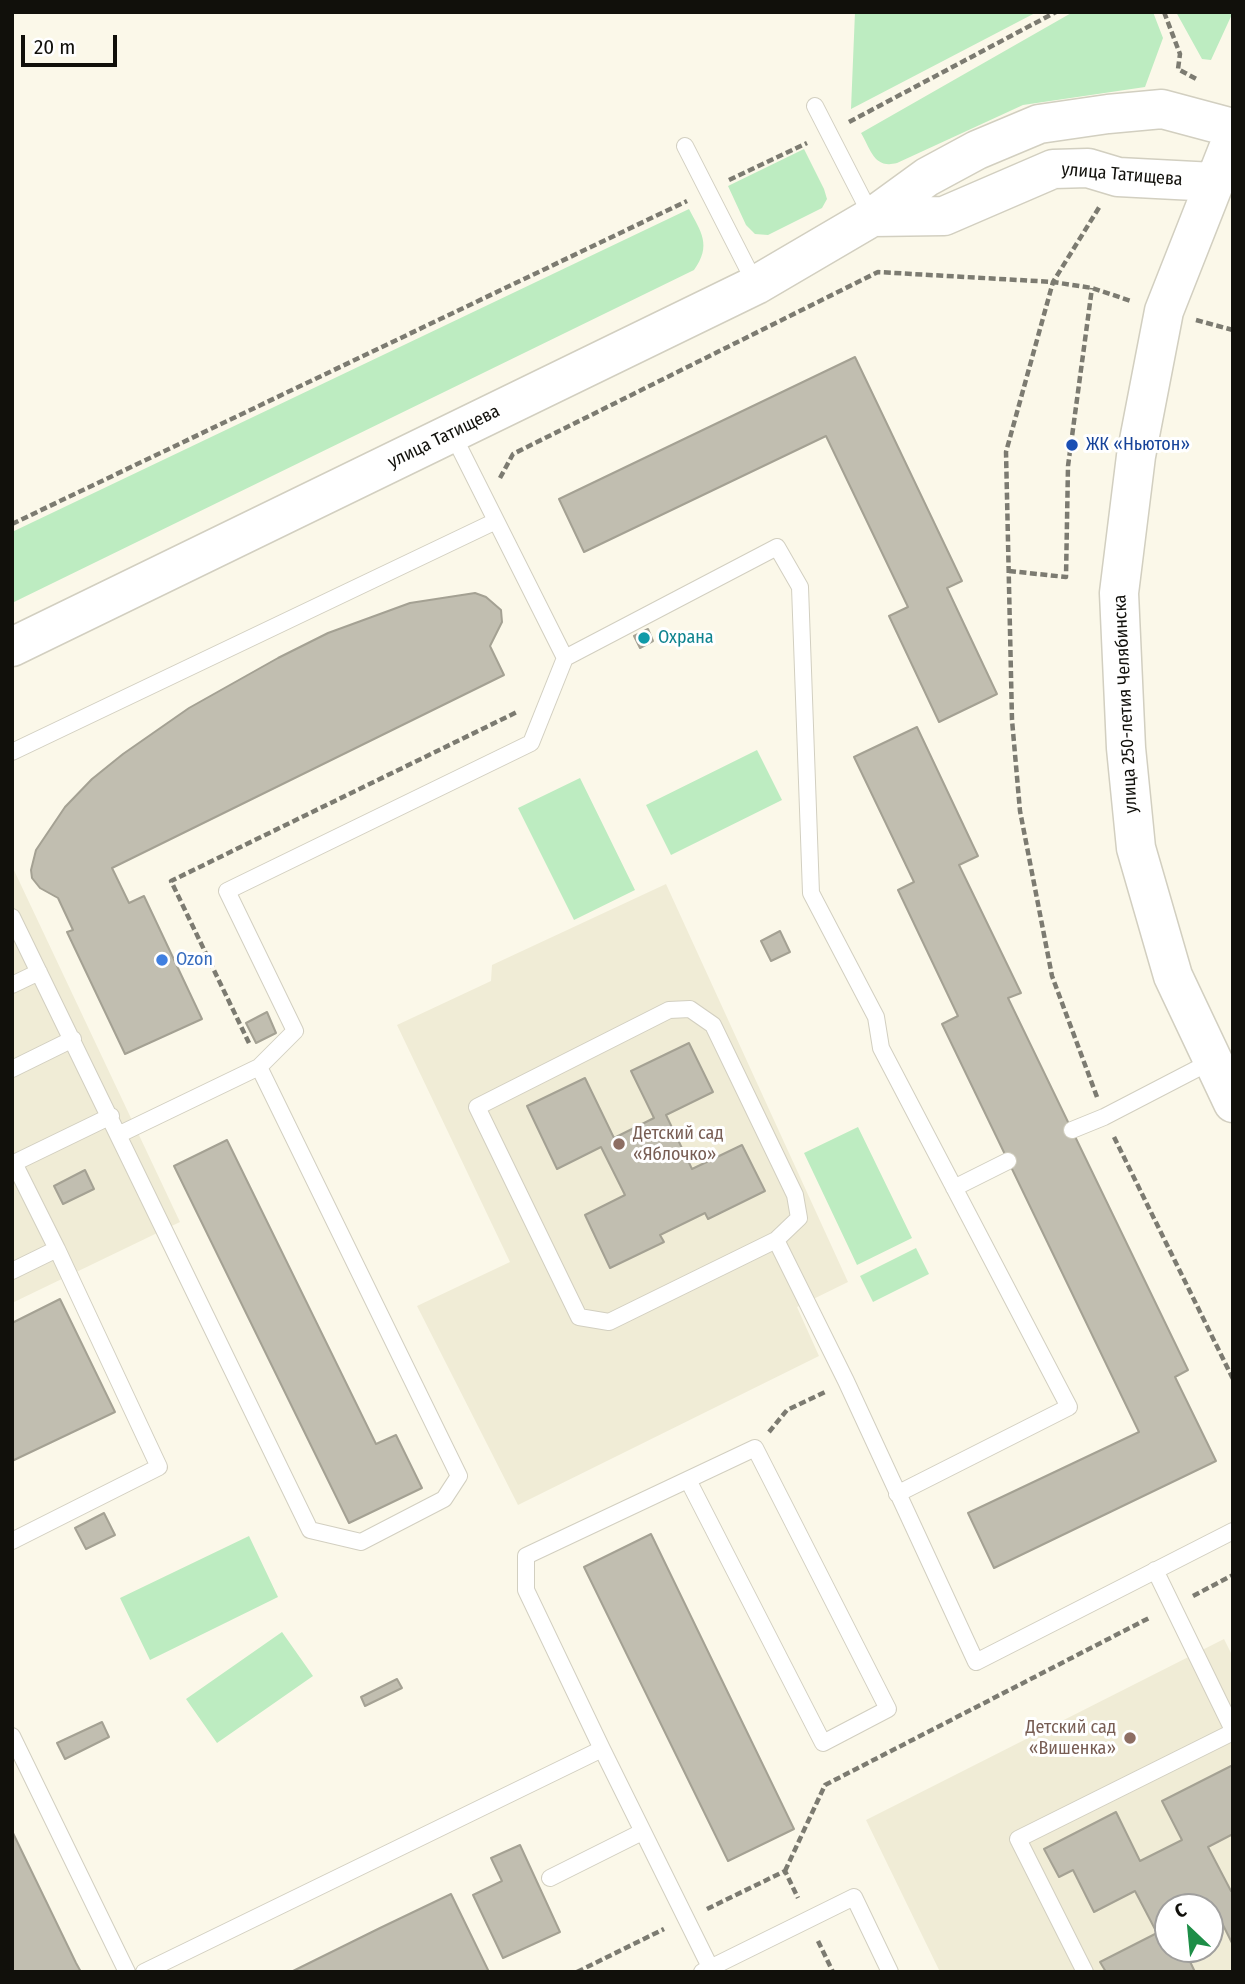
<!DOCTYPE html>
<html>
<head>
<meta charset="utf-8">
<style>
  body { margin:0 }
  #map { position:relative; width:1245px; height:1984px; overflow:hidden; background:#fbf8e9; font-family:"Fira Sans Condensed",sans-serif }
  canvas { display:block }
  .frame { position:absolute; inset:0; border:14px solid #11100b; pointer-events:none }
  .north { position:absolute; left:1154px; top:1893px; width:70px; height:70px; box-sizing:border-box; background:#fff; border:2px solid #a09f9d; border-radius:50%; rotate:334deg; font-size:19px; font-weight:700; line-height:28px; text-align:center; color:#11100b }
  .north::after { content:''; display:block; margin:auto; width:24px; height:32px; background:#1d8e47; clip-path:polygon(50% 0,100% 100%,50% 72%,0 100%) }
  .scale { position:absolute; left:21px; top:35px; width:96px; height:32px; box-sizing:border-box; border:4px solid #11100b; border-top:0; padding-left:9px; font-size:21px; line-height:24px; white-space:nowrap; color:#11100b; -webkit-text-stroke:5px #fff; paint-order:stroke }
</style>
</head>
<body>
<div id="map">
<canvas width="1245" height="1984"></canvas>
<div class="frame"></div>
<div class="north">С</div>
<div class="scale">20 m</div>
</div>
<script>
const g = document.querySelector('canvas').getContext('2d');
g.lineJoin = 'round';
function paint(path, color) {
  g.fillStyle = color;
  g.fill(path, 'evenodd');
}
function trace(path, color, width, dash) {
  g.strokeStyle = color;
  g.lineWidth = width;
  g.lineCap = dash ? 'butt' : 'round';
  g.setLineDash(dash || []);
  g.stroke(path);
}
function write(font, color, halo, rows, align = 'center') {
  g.font = font + ' "Fira Sans Condensed",sans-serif';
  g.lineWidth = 6;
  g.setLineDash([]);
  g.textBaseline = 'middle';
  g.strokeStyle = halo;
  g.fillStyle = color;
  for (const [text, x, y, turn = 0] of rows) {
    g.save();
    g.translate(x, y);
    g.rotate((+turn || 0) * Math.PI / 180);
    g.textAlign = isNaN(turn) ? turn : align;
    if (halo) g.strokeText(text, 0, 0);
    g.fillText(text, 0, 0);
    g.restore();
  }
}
const built = new Path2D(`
  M12 866 180 1222 12 1303Z
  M666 884 848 1282 797 1307 819 1356 518 1505 417 1306 510 1262 397 1025 491 981 492 965Z
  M1224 1639 1233 1657V1972H940L866 1820ZM1168 1907H1210V1949H1168Z`);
const green = new Path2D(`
  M855 12H1037L851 109Z
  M1073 12H1153L1163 38 1145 87 1023 105 897 163C874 169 871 150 861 133Z
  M1176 12H1233L1211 60 1202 59Z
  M804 149 824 189 827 199 822 208 768 235 755 234 746 225 728 186Z
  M689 209C701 232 712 245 694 270L12 603V532Z
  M757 750 782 800 671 855 646 805Z
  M580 778 635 890 574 920 518 808Z
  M858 1127 912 1238 857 1265 804 1153Z
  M916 1248 929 1274 873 1302 860 1276Z
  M249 1536 278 1597 150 1660 120 1598Z
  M282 1632 313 1676 217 1743 186 1699Z`);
const building = new Path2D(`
  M855 357 962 581 947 588 997 694 939 722 889 616 908 607 826 436 584 552 559 499Z
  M475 593 486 597 501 610 502 622 490 646 504 675 112 868 129 903 144 896 202 1019 125 1054 67 932 73 930 58 898 40 888 32 878 31 870 36 850 65 807 92 779 123 754 189 708 278 658 328 633 410 603Z
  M648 629 653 641 640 648 634 636Z
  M917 727 978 856 959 865 1021 993 1008 998 1188 1370 1175 1377 1216 1461 994 1568 968 1513 1139 1432 942 1024 958 1016 898 890 914 882 854 757Z
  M780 931 790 952 771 961 761 941Z
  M267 1012 276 1033 256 1043 246 1023Z
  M689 1043 713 1092 666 1115 692 1169 742 1145 765 1191 708 1219 705 1213 660 1235 664 1242 610 1268 585 1215 625 1195 601 1147 557 1169 527 1106 585 1078 614 1138 654 1118 631 1071Z
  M227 1140 376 1444 396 1435 422 1488 349 1523 174 1166Z
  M85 1170 94 1189 63 1204 54 1186Z
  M60 1299 115 1412 12 1461V1323Z
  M104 1513 115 1535 86 1549 75 1528Z
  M651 1534 794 1829 728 1861 584 1567Z
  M397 1679 402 1688 365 1706 361 1697Z
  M102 1722 109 1737 65 1759 57 1743Z
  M1233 1765V1834L1208 1847 1231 1891 1233 1890V1945L1220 1919 1210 1924V1907H1168V1949H1184L1195 1972H1106L1100 1962 1157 1933 1135 1891 1094 1912 1073 1870 1059 1877 1044 1849 1116 1812 1140 1861 1182 1840 1162 1801Z
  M12 1831 76 1963 81 1972H12Z
  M520 1845 560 1932 503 1958 473 1895 502 1881 491 1858Z
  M451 1894 489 1972H291L380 1928Z`);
const path = new Path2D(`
  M1164 12 1180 54 1178 69 1198 80
  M849 122 1056 12
  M729 180 807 143
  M1196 320 1233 330
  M500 478 513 454 878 272 1053 282 1092 288 1131 301
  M12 524 687 201
  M1009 571 1066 577 1068 466 1092 288
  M249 1043 171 881 517 712
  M1097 1097 1052 976 1020 811 1012 720 1006 452 1053 282 1100 206
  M1114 1137 1233 1379
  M769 1432 787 1410 827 1391
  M1193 1596 1233 1575
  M785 1871 825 1785 1151 1617
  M707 1909 785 1871 798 1898
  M818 1941 833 1972
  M577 1972 664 1929`);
const lane = new Path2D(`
  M815 106 872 217
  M685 146 756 285
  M452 433 565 658
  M12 752 496 521
  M12 917 310 1530 361 1542 444 1499 459 1476 259 1067
  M12 985 39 972
  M12 1069 73 1039
  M1072 1130 1104 1117 1212 1061
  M120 1134 259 1067 295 1031 227 891 531 743 565 658 777 547 800 587 811 893 876 1017 881 1048 1069 1407 897 1494
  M14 1163 57 1249
  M12 1164 111 1116
  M954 1188 1008 1161
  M776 1240 609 1322 579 1317 477 1107 669 1010 690 1009 713 1025 795 1195 799 1218 776 1240 846 1381 976 1662 1233 1531
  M12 1271 57 1249 159 1467 12 1541
  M688 1480 823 1743 888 1709 755 1448 526 1556V1590L602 1749 710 1967
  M1155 1570 1233 1730
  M12 1736 127 1972
  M550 1878 642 1832
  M144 1972 602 1749
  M702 1972 854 1897 890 1972
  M1085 1972 1018 1839 1233 1732`);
const secondary = new Path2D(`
  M1233 136 1164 311 1136 456 1119 593 1126 748 1136 848 1173 976 1233 1103
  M872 217 944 216 1053 169 1088 168 1118 177 1214 182
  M12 647 756 285 872 217 927 177 977 150 1039 124 1108 114 1162 109 1233 128`);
const markers = [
  [1072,445,7,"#1a4fb4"],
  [644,638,7,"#0f9aa8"],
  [162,960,7,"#3f7fe0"],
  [619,1144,7,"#8d6e63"],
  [1130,1738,7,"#8d6e63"]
];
const streetNames = [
  ["улица Татищева",1122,175,5],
  ["улица Татищева",444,437,-26],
  ["улица 250-летия Челябинска",1126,704,-93]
];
const transitNames = [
  ["ЖК «Ньютон»",1086,445]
];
const cultureNames = [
  ["Охрана",658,638]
];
const shopNames = [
  ["Ozon",176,960]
];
const educationNames = [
  ["Детский сад",633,1134],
  ["«Яблочко»",633,1155],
  ["Детский сад",1116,1728,"right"],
  ["«Вишенка»",1116,1749,"right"]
];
paint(built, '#f0ecd6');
paint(green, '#bdecc1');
paint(building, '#c1beb0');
trace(building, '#a4a193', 2);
trace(lane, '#d2cfc0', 18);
trace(secondary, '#d2cfc0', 41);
trace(path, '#7c7b71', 4.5, [7, 3.5]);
trace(lane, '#fff', 16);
trace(secondary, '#fff', 38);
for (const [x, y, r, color] of markers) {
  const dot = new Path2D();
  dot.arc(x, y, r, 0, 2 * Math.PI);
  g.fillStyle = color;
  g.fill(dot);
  trace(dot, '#fff', 2.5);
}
write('18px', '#11100b', '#fff', streetNames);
write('18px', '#164399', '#fff', transitNames, 'left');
write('18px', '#0d838f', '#fff', cultureNames, 'left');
write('18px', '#366cbe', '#fff', shopNames, 'left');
write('18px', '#785e54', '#fff', educationNames, 'left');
</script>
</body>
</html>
